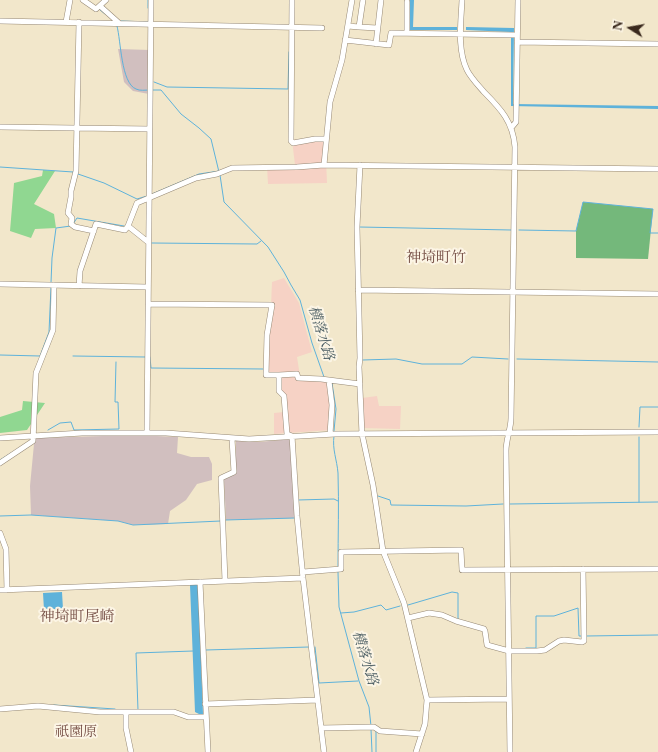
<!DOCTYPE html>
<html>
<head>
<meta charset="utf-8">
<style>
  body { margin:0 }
  #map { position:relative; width:658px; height:752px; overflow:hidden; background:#f2e7cb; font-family:"Libre Caslon Text",serif }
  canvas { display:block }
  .north { position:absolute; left:610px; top:8px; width:40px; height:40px; -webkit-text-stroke:3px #fcf5e5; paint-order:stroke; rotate:281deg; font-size:11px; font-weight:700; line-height:16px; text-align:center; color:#3b2a1e }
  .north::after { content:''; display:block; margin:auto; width:14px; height:18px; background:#3b2a1e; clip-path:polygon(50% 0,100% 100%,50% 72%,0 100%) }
</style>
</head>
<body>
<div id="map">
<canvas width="658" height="752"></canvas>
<div class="north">N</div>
</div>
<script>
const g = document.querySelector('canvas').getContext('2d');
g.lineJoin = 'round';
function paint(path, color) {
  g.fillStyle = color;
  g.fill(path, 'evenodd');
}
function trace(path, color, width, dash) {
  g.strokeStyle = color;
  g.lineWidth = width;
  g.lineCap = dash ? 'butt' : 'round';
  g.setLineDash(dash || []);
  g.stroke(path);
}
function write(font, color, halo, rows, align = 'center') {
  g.font = font + ' "Libre Caslon Text","Noto Serif JP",serif';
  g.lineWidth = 4;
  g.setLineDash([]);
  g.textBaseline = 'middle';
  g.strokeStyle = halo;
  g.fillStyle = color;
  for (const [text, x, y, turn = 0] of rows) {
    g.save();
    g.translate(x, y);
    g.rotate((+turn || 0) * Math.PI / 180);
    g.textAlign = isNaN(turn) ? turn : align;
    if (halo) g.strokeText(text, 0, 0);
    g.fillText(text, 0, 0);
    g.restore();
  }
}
const built = new Path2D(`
  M325 137 327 183 268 184 267 166 295 165 292 140Z
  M284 278 299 303 312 352 297 357 300 376 330 378 332 430 274 434V413L284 412 283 396 277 377 264 376 266 335 271 306 272 282Z
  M377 396 379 406H401L400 429 363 428 362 398Z`);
const industrial = new Path2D(`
  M118 49 150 50 149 94 133 91 124 82Z
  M136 435 178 437 177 453 191 457H209L212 464V480L197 484 186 500 170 511 168 524 133 525 118 521 31 515 30 486 34 444 35 438Z
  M293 439 298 518 226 520 224 479 236 474V441L258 442Z`);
const green = new Path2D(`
  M43 170 55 171 34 204 54 214 56 228 35 229 31 238 10 231 14 183 42 176Z
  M23 401 45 403 27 430 0 433V417L22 410Z`);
const forest = new Path2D(`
  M583 202 653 209 648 259 576 258V231Z`);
const water = new Path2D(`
  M410 0H414L413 27H457V30H410Z
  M466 27 514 28 513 104 658 106V109L511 106V32L466 30Z
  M190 585H198L203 714 201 715 195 712Z
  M62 592 63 609 44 610 43 593Z`);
const stream = new Path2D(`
  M148 0V8
  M99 9 105 14
  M121 21 149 22
  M117 26C121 41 121 83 136 89 140 91 145 90 149 90
  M154 82 167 87 288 89 289 52
  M152 90H161L181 114 199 128 211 139 219 172
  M0 167 73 172
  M78 174 104 183 137 199 147 196
  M220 175 224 202 268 247 284 272 291 285 300 300 312 343 324 377
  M152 194 199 174 219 171
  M73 224 77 218 124 226
  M359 227 511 230
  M519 230 576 231 583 202 653 209 650 233H658
  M151 243 257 244 261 241
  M51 283 52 258 56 228 71 226
  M0 355 40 356 49 332 51 287
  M73 356 145 357
  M150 357 151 368 263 369
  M517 359 658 362
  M363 360 396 359 422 364H462L472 357 508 359
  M332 383 336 409 334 431
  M639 427 640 407H658
  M48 430 60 423 71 422 74 430 119 429 118 402H115L116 362
  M334 436C332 449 337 460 338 473 339 504 338 535 338 567
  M639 437V502
  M0 460 11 453
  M378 496 390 500 391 505 466 506 503 504
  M298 500 334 499 338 501
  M510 504 658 502
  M0 516 31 515 118 521 133 525 221 521
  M226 520 295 518
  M338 572 339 607 359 681 369 707 371 726
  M399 596 401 602
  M408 605 452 592 458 593V619
  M341 613 354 612 381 605 386 610 400 606
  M586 636 658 635
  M315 647 319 683 358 681
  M526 648H536V616H554L578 608 579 636H581
  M206 650 309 647
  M54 705 115 709
  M138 710 136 653 193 651
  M371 729 372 752
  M376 731V752`);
const minor = new Path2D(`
  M83 0 96 9 106 0
  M292 0 291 141 293 143 315 139H326
  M462 0C461 23 457 49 467 70 471 78 478 85 484 92 501 109 513 122 515 147L511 418C511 429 506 439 506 451L510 752
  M100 6 119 23
  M0 21 322 28
  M66 22 70 0
  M79 22 76 171 71 191V197L68 213 72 218 71 224 75 227 94 231
  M348 26 359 27 363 0
  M359 27 377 28
  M407 33V2
  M345 40 389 45 391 33 517 35
  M517 42 658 44
  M376 44 381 0
  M0 127 150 129
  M511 128 516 122 518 0
  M324 165 330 102 342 60 352 0
  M360 165 357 227 360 358 359 367 362 434 373 485 383 551 404 603 427 700 425 724 416 752
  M128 226 148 242
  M0 284 147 287
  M79 286 80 271 96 224 125 230 128 226 137 203 196 178 217 174 232 168 297 167 324 165 658 169
  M358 290 658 294
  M148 304 272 305 267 335 266 375H279V391L284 396 287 434 292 436 297 516 303 578 324 752
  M279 375 297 374 298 378 321 379 360 384
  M329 381 332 405 330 434
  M147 433 151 0
  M0 438 82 433H166L249 439 335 434 658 432
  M0 463 33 441 36 373 53 330 54 285
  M0 533 6 549 7 590
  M303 572 341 569V552L461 550 462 570 658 569
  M225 581 221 478 234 472 232 439
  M200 582 208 752
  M0 590 303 578
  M408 618 429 613 442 615 456 621 484 629 485 631 487 645 509 651H537L545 650 559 641 564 640 582 642 584 641 583 569
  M427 700 508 699
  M205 704 318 700
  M0 709 38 706 100 712H174L188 717H206
  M126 712V728L131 752
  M321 728 374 727 380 731 422 734`);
const waterNames = [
  ["横落水路",321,333,73],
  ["横落水路",365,658,73]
];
const neighbourhoodNames = [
  ["祇園原",76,732]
];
const quarterNames = [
  ["神埼町竹",436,258],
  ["神埼町尾崎",77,617]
];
paint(built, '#f6d2c5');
paint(industrial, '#d1bfbf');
paint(green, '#90d791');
paint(forest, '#74b87b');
paint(water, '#5eb2da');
trace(stream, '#5eb2da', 1);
trace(minor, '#968874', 6);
trace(minor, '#fff', 5);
write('italic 14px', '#475a60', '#fcf5e5', waterNames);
write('14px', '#754e45', '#fcf5e5', neighbourhoodNames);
write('15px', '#754e45', '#fcf5e5', quarterNames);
</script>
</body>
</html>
